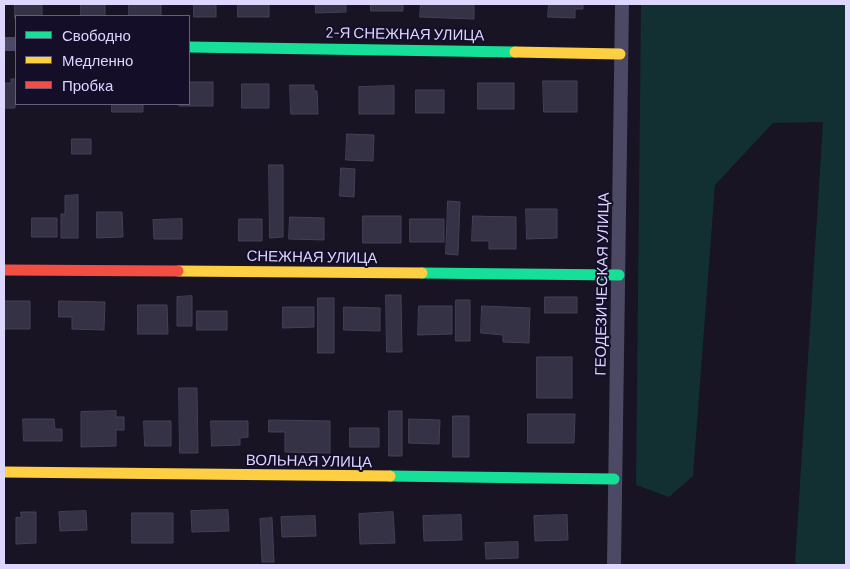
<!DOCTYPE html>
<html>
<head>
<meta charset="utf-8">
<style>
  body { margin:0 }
  #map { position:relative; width:850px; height:569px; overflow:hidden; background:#181423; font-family:Barlow,sans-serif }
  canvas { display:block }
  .frame { position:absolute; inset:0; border:5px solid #ddd6ff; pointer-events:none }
  .legend { position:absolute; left:15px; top:15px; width:175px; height:90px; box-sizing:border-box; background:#140e29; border:1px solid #645e7f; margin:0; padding:6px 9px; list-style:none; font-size:15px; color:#ddd6ff }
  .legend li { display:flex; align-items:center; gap:10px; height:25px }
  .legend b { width:25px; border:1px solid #645e7f }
</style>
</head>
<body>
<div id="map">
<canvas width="850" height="569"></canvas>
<div class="frame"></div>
<ul class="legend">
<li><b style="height:6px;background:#16e098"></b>Свободно</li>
<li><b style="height:6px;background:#ffcf43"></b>Медленно</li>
<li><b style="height:6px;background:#f24e42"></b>Пробка</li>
</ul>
</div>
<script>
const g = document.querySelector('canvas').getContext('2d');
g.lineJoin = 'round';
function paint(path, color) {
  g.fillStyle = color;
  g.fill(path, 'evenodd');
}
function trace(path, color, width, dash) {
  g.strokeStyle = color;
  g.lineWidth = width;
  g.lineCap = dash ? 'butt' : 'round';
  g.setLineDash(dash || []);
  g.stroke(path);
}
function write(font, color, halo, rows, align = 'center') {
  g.font = font + ' Barlow,sans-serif';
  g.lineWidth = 4;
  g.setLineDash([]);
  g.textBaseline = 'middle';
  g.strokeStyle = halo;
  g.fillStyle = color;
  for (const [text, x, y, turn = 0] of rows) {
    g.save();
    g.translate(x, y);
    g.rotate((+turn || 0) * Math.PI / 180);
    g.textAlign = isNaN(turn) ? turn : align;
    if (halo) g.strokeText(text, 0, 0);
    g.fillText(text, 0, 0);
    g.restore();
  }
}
const green = new Path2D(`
  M641 4H846V565H798L795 562 823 122 773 123 715 185 693 476 669 497 636 485Z`);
const building = new Path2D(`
  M15 4H42V16L15 18Z
  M81 4H105V16H81Z
  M129 4H161V16H129Z
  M194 4H216V17H194Z
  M238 4H269V17H238Z
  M316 4H346V12L316 13Z
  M371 4H403V11H371Z
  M421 4H474V19L420 17Z
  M549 4H583V9H575V18L548 17Z
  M11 79H16L15 108H4V83H11Z
  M543 81H577V112H544Z
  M189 82H213V106H179V104H189Z
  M478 83H514V109H478Z
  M242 84H269V108H242Z
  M290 85H314V91H317L318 114H291Z
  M394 86V114H359V87Z
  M416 90H444V113H416Z
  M112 104H143V112H112Z
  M347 134 374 135 373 161 346 160Z
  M72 139H91V154H72Z
  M269 165H283V237L270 238Z
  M341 168 355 169 354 197 340 196Z
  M78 195V238H61V214H65V196Z
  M448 201 460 202 458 255 446 254Z
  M526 209H557V238L527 239Z
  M97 212H122L123 237 97 238Z
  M363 216H401V243H363Z
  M473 216 516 217V249H489V241H472Z
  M290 217 324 218V240L289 239Z
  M32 218H57V237H32Z
  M182 219V239H154L153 220Z
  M239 219H262V241H239Z
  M410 219H444V242H410Z
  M386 295H401L402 352H387Z
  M192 296V326H177V297Z
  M545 297H577V313H545Z
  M318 298H334V353H318Z
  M456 300H470V341H456Z
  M4 301H30V329H4Z
  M59 301 105 302 104 330 72 329V317H59Z
  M138 305H167L168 334H138Z
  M419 306H452V334L418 335Z
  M482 306 530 308 529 343 503 342V335L481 333Z
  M283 307H314V327L283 328Z
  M344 307 380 308V331L344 330Z
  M197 311H227V330H197Z
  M537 357H572V398H537Z
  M179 388H197L198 453H180Z
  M116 411V417H124V430H116V446L81 447V412Z
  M389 411H402V456H389Z
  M528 414H575L574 443H528Z
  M453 416H469V457H453Z
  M23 419H54L55 429H62V441H24Z
  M409 419 440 420 439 444 409 443Z
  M269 420 330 421V453L285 452V432H269Z
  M144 421H171V446H145Z
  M211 421H248V437L240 438V445L212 446Z
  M350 428H379V447H350Z
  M228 510 229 531 192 532 191 511Z
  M86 511 87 530 60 531 59 512Z
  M21 512H36V543L16 544V517L21 518Z
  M393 512 395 543 360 544 359 514Z
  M132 513H173V543H132Z
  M461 515 462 540 424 541 423 516Z
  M567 515 568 540 535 541 534 516Z
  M315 516 316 536 282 537 281 517Z
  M272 518 274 562H262L260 519Z
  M518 542V558L486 559 485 543Z`);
const street = new Path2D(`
  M4 44H16
  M614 565 622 4`);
const fast = new Path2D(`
  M189 47 515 52
  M422 273 619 275
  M390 476 614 479`);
const slow = new Path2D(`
  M515 52 620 54
  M178 271 422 273
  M4 472 390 476`);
const jam = new Path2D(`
  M4 270 178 271`);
const streetNames = [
  ["2-Я СНЕЖНАЯ УЛИЦА",405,34,1],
  ["СНЕЖНАЯ УЛИЦА",312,257,1],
  ["ГЕОДЕЗИЧЕСКАЯ УЛИЦА",602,284,-89],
  ["ВОЛЬНАЯ УЛИЦА",309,461,1]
];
paint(green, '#122f31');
paint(building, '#363245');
trace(building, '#453f57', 1);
trace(street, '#4b4964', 14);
trace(fast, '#16e098', 11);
trace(slow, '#ffcf43', 11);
trace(jam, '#f24e42', 11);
write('15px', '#ddd6ff', '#140e29', streetNames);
</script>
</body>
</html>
